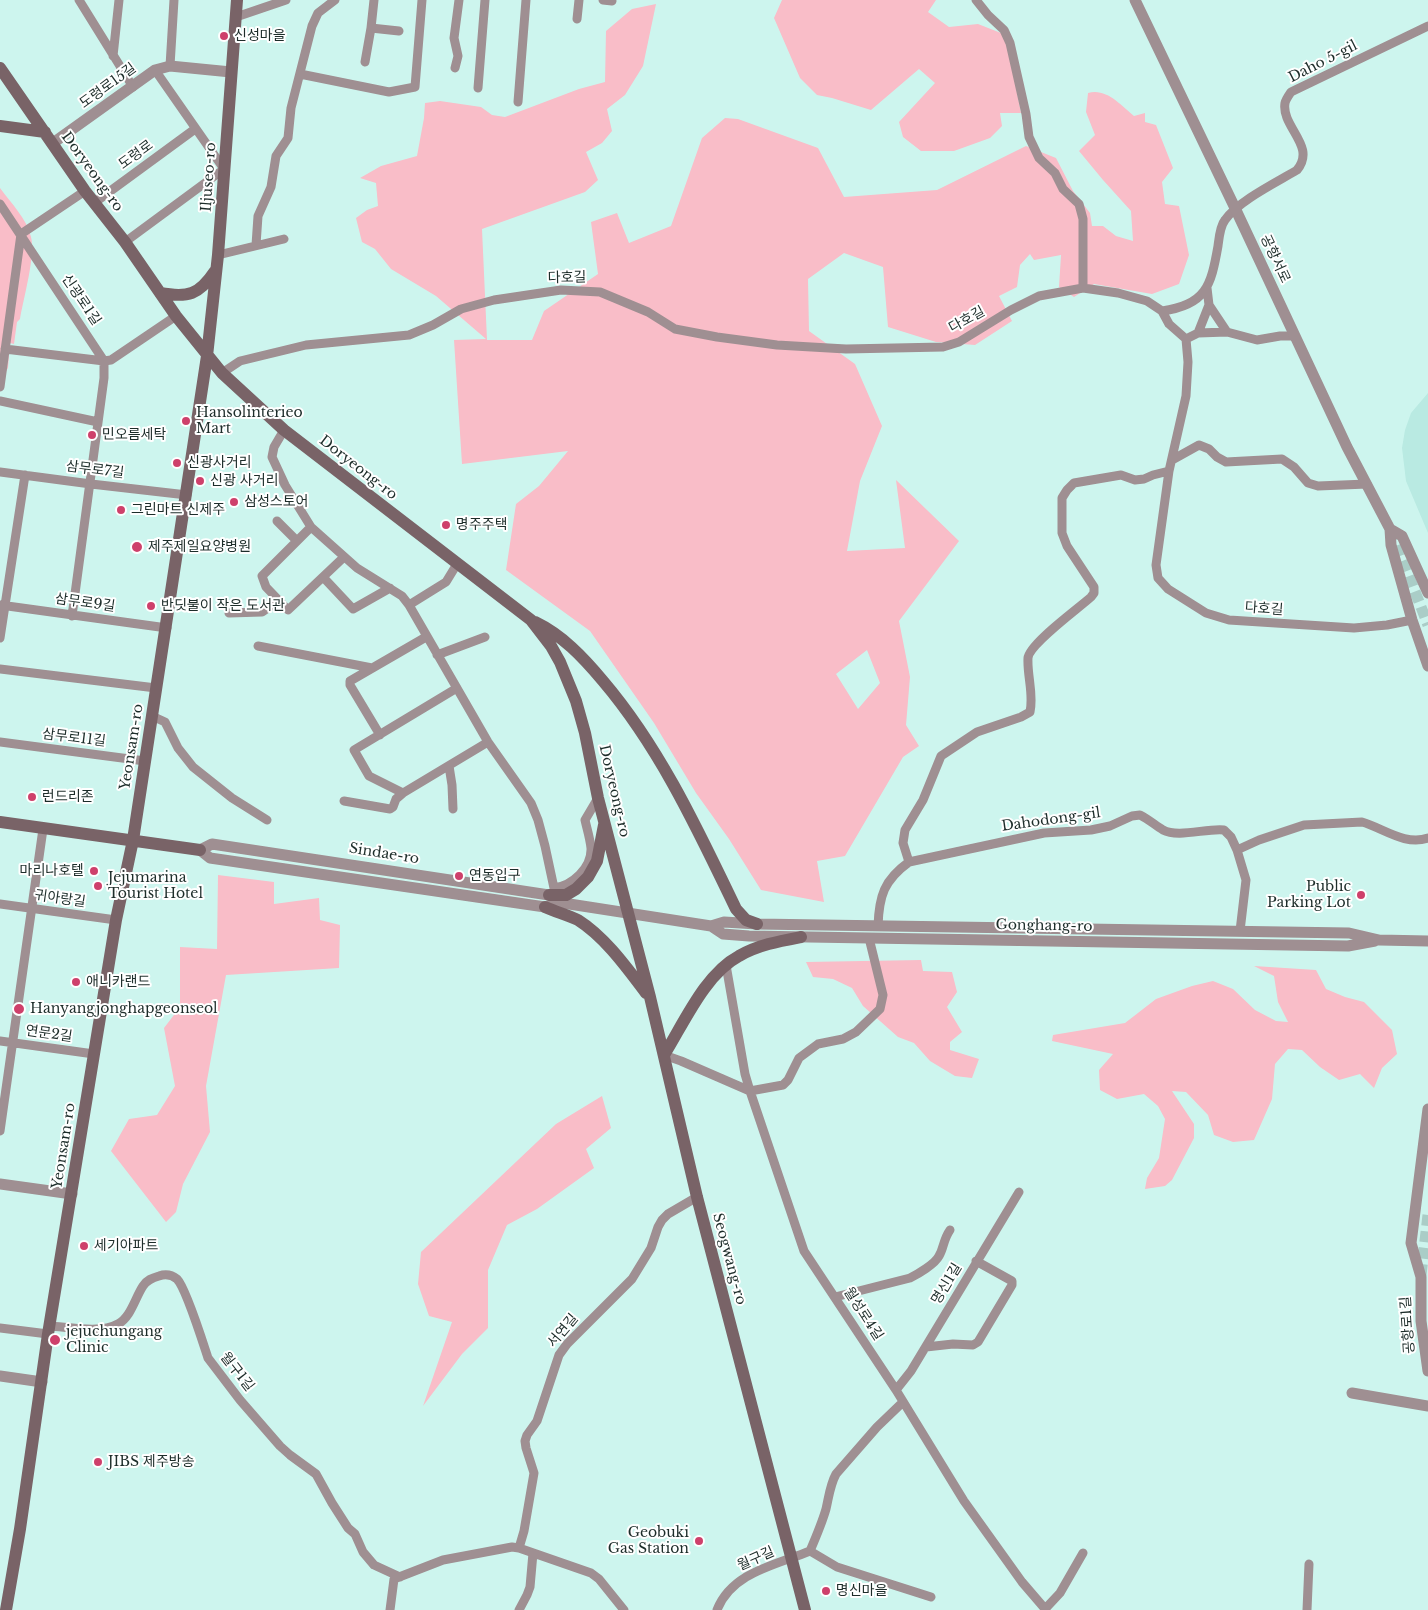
<!DOCTYPE html>
<html>
<head>
<meta charset="utf-8">
<style>
  body { margin:0 }
  canvas { display:block; background:#cdf5ee }
</style>
</head>
<body>
<canvas width="1428" height="1610"></canvas>
<script>
const g = document.querySelector('canvas').getContext('2d');
g.lineJoin = 'round';
function paint(path, color) {
  g.fillStyle = color;
  g.fill(path, 'evenodd');
}
function trace(path, color, width, dash) {
  g.strokeStyle = color;
  g.lineWidth = width;
  g.lineCap = dash ? 'butt' : 'round';
  g.setLineDash(dash || []);
  g.stroke(path);
}
function write(font, color, halo, rows, align = 'center') {
  g.font = font + ' "Libre Baskerville","Noto Sans KR",serif';
  g.lineWidth = 4;
  g.setLineDash([]);
  g.textBaseline = 'middle';
  g.strokeStyle = halo;
  g.fillStyle = color;
  for (const [text, x, y, turn = 0] of rows) {
    g.save();
    g.translate(x, y);
    g.rotate((+turn || 0) * Math.PI / 180);
    g.textAlign = isNaN(turn) ? turn : align;
    if (halo) g.strokeText(text, 0, 0);
    g.fillText(text, 0, 0);
    g.restore();
  }
}
const built = new Path2D(`
  M1428 393V533L1406 481 1402 448 1405 430 1411 413Z`);
const green = new Path2D(`
  M782 0H936L928 12 949 27 978 24 1006 35 1021 113H1000L1002 126 990 138 954 151H921L903 137 899 122 935 83 919 69 871 110 832 98 817 95 800 78 774 18Z
  M656 4 643 66 625 95 607 109 612 131 602 143 586 152 598 180 585 192 482 229 487 340H532L544 311 598 274 591 222 617 213 629 243 671 226 702 138 725 118 738 119 818 148 844 197 937 190 1026 146 1056 158 1073 191 1090 213 1092 226H1103L1116 236 1133 241 1131 211 1103 180 1079 151 1095 135 1086 112 1088 93C1107 88 1120 105 1134 116L1145 113V122L1156 125 1173 168 1162 182 1165 204 1179 206 1189 255 1179 284 1152 294 1094 284 1074 297 1059 287 1061 255 1034 260 1030 254 1020 265 1017 287 999 296 1012 321 975 345 936 342 888 327 883 267 844 253 808 279 809 331 855 364 882 426 860 481 847 551 905 548 896 480 959 541 899 621 910 677 906 725 919 746 903 757 845 856 817 861 824 902 761 890 729 839 696 793 654 723 590 631 506 570 516 504 539 486 568 451 462 464 454 340 486 339 436 296 391 269 375 249 362 242 356 218 367 210 378 206 376 183 360 178 381 166 417 156 424 118 425 103 440 101 481 107 492 115 505 117 579 89 605 82 606 31 632 9ZM867 650 880 683 858 709 836 674Z
  M0 188C11 203 27 219 31 237 36 255 23 300 20 319L17 322 14 344 10 343 8 368 0 382Z
  M218 875 274 882V904L319 898 320 920 340 925 339 968 226 975 206 1086 210 1132 183 1184 176 1212 166 1222 111 1151 129 1119 157 1115 175 1086 164 1028 180 1007V947L217 949Z
  M921 960 923 971 952 972 957 992 947 1007 962 1032 950 1042V1050L979 1059 972 1078 955 1076 930 1061 914 1043 898 1037 863 1006 852 988 833 979 813 977 806 962Z
  M1254 966 1316 970 1326 989 1345 997 1364 1002 1392 1030 1397 1054 1382 1068 1374 1088 1360 1074 1339 1080 1320 1067 1302 1050 1288 1049 1275 1064 1272 1099 1254 1140 1233 1142 1214 1135 1208 1115 1186 1092 1172 1091 1194 1124V1138L1172 1180 1165 1186 1145 1189 1147 1178 1159 1158 1165 1119 1158 1106 1144 1094 1117 1099 1100 1090 1099 1070 1113 1054 1052 1041 1053 1035 1125 1023 1156 999 1192 986 1213 981 1233 989 1255 1010 1276 1021 1288 1022 1278 1002 1274 976Z
  M602 1096 611 1128 586 1149 594 1168 537 1209 507 1225 488 1270V1328L462 1354 423 1406 452 1322 429 1316 418 1284 421 1252 556 1124Z`);
const tertiaryTunnel = new Path2D(`
  M1391 530 1428 625
  M1421 1275 1428 1215`);
const minor = new Path2D(`
  M79 0 133 87
  M603 0 612 1
  M976 0 988 15 1004 30 1010 43 1026 114 1029 137 1039 158 1055 173 1063 189 1079 204 1083 219V288
  M236 17 286 0
  M577 19 579 0
  M371 28 399 31
  M113 56 119 0
  M365 62 371 28 374 0
  M170 66 174 0
  M455 68 458 56 454 38 459 0
  M300 74 389 92 415 87 422 0
  M478 88 485 0
  M518 102 526 0
  M94 203 195 129
  M0 204 104 361V378L72 616
  M125 242 224 169 155 70
  M256 245 258 216 271 187 276 156 288 138 291 108 312 26 318 13 335 0
  M218 255 284 239
  M1207 288 1209 305 1227 332
  M1162 311C1206 305 1211 286 1218 246 1219 238 1220 226 1225 220 1238 201 1277 182 1297 170 1317 146 1281 127 1285 103 1286 99 1289 95 1291 92L1428 26
  M1198 333 1209 305
  M1186 339 1198 333 1227 332 1257 340 1280 336H1294
  M5 349 104 361 111 360 176 316
  M222 373 240 361 306 345 409 335 433 325 461 309 494 300 561 290 600 292 648 312 675 329 717 337 777 345 846 349 943 347 959 342 1011 310 1039 296 1083 288 1118 293 1147 301 1162 311 1169 324 1186 339 1188 362 1186 396 1169 471 1156 565 1158 578 1168 589 1206 613 1229 620 1354 628 1387 625 1412 620
  M0 387 21 234 85 191
  M0 401 98 422
  M284 430 274 447 272 457 285 485 311 527 357 568 402 596 409 605 488 742 531 803 538 820 545 846 554 888C572 886 592 868 591 848 590 838 587 829 585 820L598 798
  M1172 460 1199 445 1209 449 1217 457 1226 462 1282 459 1294 467 1308 483 1318 486 1367 484
  M0 472 91 484 187 495
  M277 521 297 541
  M311 527 262 576 266 587 288 610 344 557
  M323 577 353 609 390 588
  M0 605 167 628
  M409 605 446 582 457 564
  M229 613 262 612 278 601
  M0 638 25 475
  M258 646 372 668
  M437 655 485 637
  M0 669 156 688
  M152 716 165 722 178 748 193 767 232 798 267 820
  M380 735 350 685V681L426 637
  M0 742 145 761
  M449 766 452 785 453 809
  M403 793 369 776 354 750 457 688
  M344 801 390 809 393 807 396 799 403 793 488 742
  M1237 850 1246 880 1240 931
  M909 862 903 843 905 830 923 800 941 756 977 732 1021 717 1030 712C1034 694 1027 676 1028 658 1029 644 1079 608 1091 597L1094 593V587L1067 546 1062 533V498L1067 490 1074 483 1121 475 1135 480 1144 479 1153 475 1169 471
  M0 904 116 920
  M878 926C879 896 884 880 909 862L1044 833 1091 830 1110 826 1132 816 1140 815C1148 819 1155 825 1163 830 1178 838 1207 828 1224 830L1231 837 1237 850 1259 840 1304 825 1362 822C1383 828 1405 846 1428 838
  M726 965 745 1074 750 1091 783 1085 788 1080 799 1058 818 1044 843 1039 856 1032 880 1009 883 995 869 938
  M0 1041 94 1054
  M664 1055 681 1061 750 1091 804 1251 896 1390 964 1501 1022 1582 1046 1610
  M0 1131 43 829
  M835 1297 910 1278C918 1274 935 1264 939 1256 944 1248 943 1240 950 1230
  M50 1326C68 1327 101 1334 118 1324 131 1317 135 1298 143 1286 147 1280 152 1278 159 1276 165 1274 172 1275 177 1279 186 1288 203 1343 208 1358L240 1400 280 1446 290 1455 316 1474 332 1503 348 1528 355 1534 363 1552 374 1565 400 1577
  M0 1328 48 1334
  M926 1347 953 1344 973 1345 978 1342 1012 1285V1281L976 1261
  M896 1390 911 1371 1019 1192
  M519 1548 524 1531 534 1473 526 1448 525 1441 527 1435 537 1421 559 1355 567 1344 632 1279 651 1248 658 1227 662 1220 668 1214 697 1197
  M810 1551C816 1537 822 1523 826 1509 829 1496 830 1485 836 1474L877 1427 903 1402
  M1045 1609 1060 1593 1083 1553
  M390 1610 394 1579 443 1560 512 1547 519 1548 591 1573 599 1579 624 1610
  M519 1610 527 1595 530 1587 533 1553
  M717 1610C732 1572 776 1565 810 1551L837 1567 931 1597
  M1307 1610 1309 1564`);
const tertiary = new Path2D(`
  M1135 0 1235 208 1347 447 1390 529 1391 545 1412 620 1428 666
  M53 143 155 70 170 66 231 72
  M1390 529 1402 536 1428 593
  M563 903 545 907 210 858 200 850 212 844 549 895 563 903 711 926 724 922 757 924 1349 933 1379 940 1428 941
  M711 926 723 934 749 936 1348 946 1375 941
  M1428 1109 1411 1243 1421 1277V1321L1428 1371
  M0 1184 72 1194
  M0 1376 42 1382
  M1352 1393 1428 1406`);
const secondary = new Path2D(`
  M0 68 85 191 125 242 176 316 222 373 284 430 531 620 551 646 560 662 576 701 585 733 598 798 650 997 697 1197 805 1610
  M0 126 45 132
  M160 293C188 298 199 295 215 271
  M535 622C562 635 583 657 603 681 660 748 698 830 736 909L746 920 757 924
  M0 822 200 850
  M549 895H566L576 889 588 877 597 861 604 825
  M545 907C556 912 568 915 578 920 605 937 627 968 646 993
  M664 1055C684 1023 705 974 739 956 758 945 780 941 801 937
  M6 1610 20 1529 48 1334 94 1054 116 920 133 840 207 356 218 255 237 0`);
const markers = [
  [224,36,5,"#ce406b"],
  [186,421,5,"#ce406b"],
  [92,435,5,"#ce406b"],
  [177,463,5,"#ce406b"],
  [200,481,5,"#ce406b"],
  [234,502,5,"#ce406b"],
  [121,510,5,"#ce406b"],
  [446,525,5,"#ce406b"],
  [137,547,6,"#ce406b"],
  [151,606,5,"#ce406b"],
  [32,797,5,"#ce406b"],
  [94,871,5,"#ce406b"],
  [459,876,5,"#ce406b"],
  [98,886,5,"#ce406b"],
  [1361,895,5,"#ce406b"],
  [76,982,5,"#ce406b"],
  [19,1009,6,"#ce406b"],
  [84,1246,5,"#ce406b"],
  [55,1340,6,"#ce406b"],
  [98,1462,5,"#ce406b"],
  [699,1541,5,"#ce406b"],
  [826,1591,5,"#ce406b"]
];
const poiNames = [
  ["신성마을",234,36],
  ["Hansolinterieo",196,413],
  ["Mart",196,429],
  ["민오름세탁",102,435],
  ["신광사거리",187,463],
  ["신광 사거리",210,481],
  ["삼성스토어",244,502],
  ["그린마트 신제주",131,510],
  ["명주주택",456,525],
  ["제주제일요양병원",148,547],
  ["반딧불이 작은 도서관",161,606],
  ["런드리존",42,797],
  ["마리나호텔",84,871,"right"],
  ["연동입구",469,876],
  ["Jejumarina",108,878],
  ["Tourist Hotel",108,894],
  ["Public",1351,887,"right"],
  ["Parking Lot",1351,903,"right"],
  ["애니카랜드",86,982],
  ["Hanyangjonghapgeonseol",30,1009],
  ["세기아파트",94,1246],
  ["jejuchungang",66,1332],
  ["Clinic",66,1348],
  ["JIBS 제주방송",108,1462],
  ["Geobuki",689,1533,"right"],
  ["Gas Station",689,1549,"right"],
  ["명신마을",836,1591]
];
const streetNames = [
  ["Daho 5-gil",1323,62,-27],
  ["도령로15길",108,86,-36],
  ["도령로",136,155,-36],
  ["Doryeong-ro",92,172,54],
  ["Iljuseo-ro",209,177,-86],
  ["공항서로",1275,259,65],
  ["다호길",567,278,-1],
  ["신광로1길",81,300,56],
  ["다호길",967,320,-29],
  ["Doryeong-ro",358,468,38],
  ["삼무로7길",95,470,7],
  ["삼무로9길",85,603,8],
  ["다호길",1264,609,4],
  ["삼무로11길",74,738,7],
  ["Yeonsam-ro",132,747,-81],
  ["Doryeong-ro",614,791,77],
  ["Dahodong-gil",1051,820,-8],
  ["Sindae-ro",384,854,9],
  ["귀아랑길",60,899,8],
  ["Gonghang-ro",1044,926,1],
  ["연문2길",49,1034,8],
  ["Yeonsam-ro",64,1146,-81],
  ["Seogwang-ro",729,1259,75],
  ["명신1길",947,1284,-59],
  ["월성로4길",863,1314,57],
  ["공항로1길",1408,1325,-94],
  ["서연길",563,1331,-50],
  ["월구1길",237,1372,52],
  ["월구길",756,1559,-24]
];
paint(built, '#b9eae2');
paint(green, '#f9bdc8');
trace(tertiaryTunnel, '#aacdc7', 11, [11, 5.5]);
trace(minor, '#9f8f92', 9);
trace(tertiary, '#9f8f92', 11);
trace(secondary, '#796367', 12);
for (const [x, y, r, color] of markers) {
  const dot = new Path2D();
  dot.arc(x, y, r, 0, 2 * Math.PI);
  g.fillStyle = color;
  g.fill(dot);
  trace(dot, '#fff', 2);
}
write('14px', '#1d2d2a', '#fff', poiNames, 'left');
write('14px', '#1d2d2a', '#fff', streetNames);
</script>
</body>
</html>
